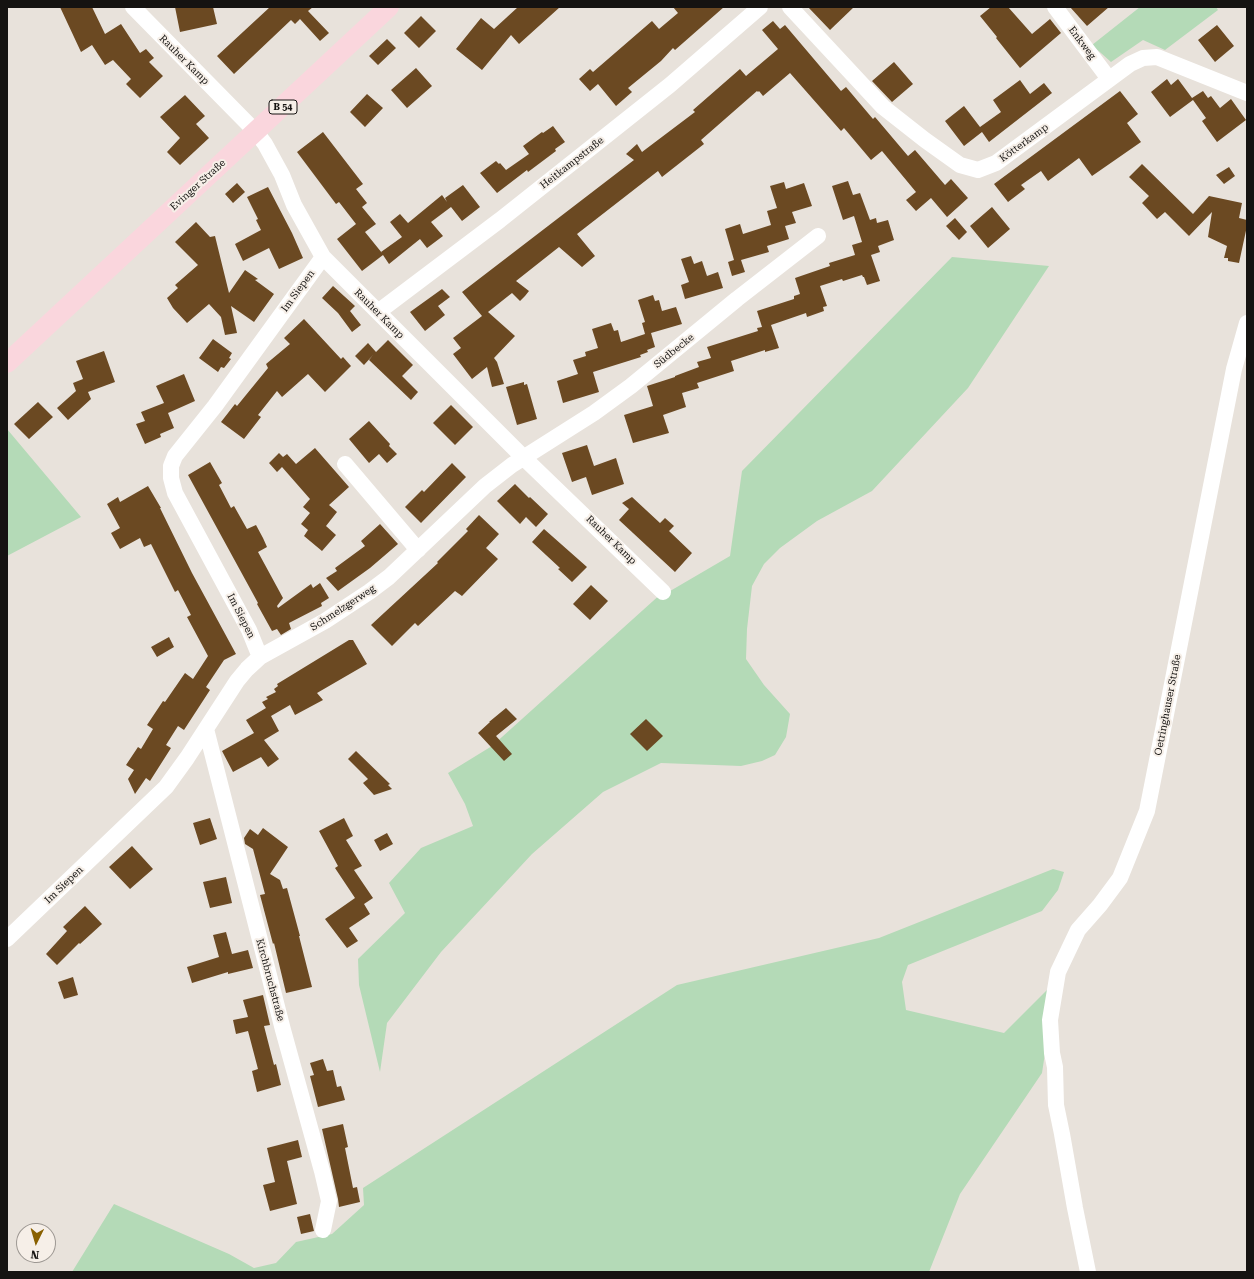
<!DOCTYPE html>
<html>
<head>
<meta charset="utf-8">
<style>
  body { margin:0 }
  #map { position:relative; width:1254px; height:1279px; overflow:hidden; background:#e8e2db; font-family:"Roboto Serif",serif }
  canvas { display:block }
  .frame { position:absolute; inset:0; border:8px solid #151311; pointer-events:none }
  .north { position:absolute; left:16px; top:1223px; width:40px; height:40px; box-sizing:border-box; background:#f6efe8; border:1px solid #9c9792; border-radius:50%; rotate:185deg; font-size:11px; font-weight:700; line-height:16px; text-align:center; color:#151311 }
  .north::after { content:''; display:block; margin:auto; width:14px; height:18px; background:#896000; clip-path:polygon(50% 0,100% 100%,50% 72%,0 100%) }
</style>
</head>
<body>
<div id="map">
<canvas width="1254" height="1279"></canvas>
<div class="frame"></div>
<div class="north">N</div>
</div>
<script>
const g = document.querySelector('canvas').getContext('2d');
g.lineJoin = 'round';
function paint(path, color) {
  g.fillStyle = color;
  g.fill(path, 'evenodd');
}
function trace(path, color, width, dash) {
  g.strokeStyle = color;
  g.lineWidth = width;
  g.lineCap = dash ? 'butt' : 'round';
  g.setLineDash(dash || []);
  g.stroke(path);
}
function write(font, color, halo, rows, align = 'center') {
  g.font = font + ' "Roboto Serif",serif';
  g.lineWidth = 4;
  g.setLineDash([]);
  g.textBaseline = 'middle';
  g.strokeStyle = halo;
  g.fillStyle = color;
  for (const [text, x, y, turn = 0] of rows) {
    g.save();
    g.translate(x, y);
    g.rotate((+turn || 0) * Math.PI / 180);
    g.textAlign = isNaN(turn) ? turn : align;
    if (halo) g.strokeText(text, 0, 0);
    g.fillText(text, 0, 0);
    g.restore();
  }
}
const green = new Path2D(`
  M1140 7H1216L1218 10 1165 50 1143 40 1111 62 1092 45Z
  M952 257 1049 266 968 388 872 491 817 521 780 548 764 564 752 586 747 629 746 659 764 685 790 714 786 737 775 755 762 761 741 766 661 763 603 792 532 854 441 952 387 1023 380 1072 359 985 358 959 405 913 389 883 421 848 473 826 465 804 448 773 492 746 663 592 665 594 730 556 742 471Z
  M7 429 81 517 7 556Z
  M1053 869 1064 872 1058 890 1042 911 908 965 902 982 906 1010 1004 1033 1049 988 1050 1020 1042 1073 960 1194 929 1272H72L114 1204 229 1254 254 1268 276 1263 296 1242 332 1234 364 1205 363 1188 677 985 879 938Z`);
const building = new Path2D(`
  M60 7H92L105 34 121 24 140 53 146 49 154 58 149 62 163 76 140 98 126 84 131 79 113 60 105 65 92 45 81 52Z
  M175 7H213L217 24 180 32Z
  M270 7H313L308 11 329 33 320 41 300 19 295 24 291 20 234 74 217 56Z
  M518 7H560L519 44 511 35 482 70 456 49 481 18 494 29Z
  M673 7H724L675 50 673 48 661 61 628 88 632 92 616 106 598 84 590 91 579 79 590 69 593 72 652 21 659 29 678 13Z
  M808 7H854L830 30Z
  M991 7H1008L1032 34 1050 19 1061 33 1020 68 996 38 997 37 980 16Z
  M1070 7H1109L1087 26Z
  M421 16 436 31 419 48 404 33Z
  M773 21 780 29 785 25 841 91 846 87 873 119 875 117 908 156 915 150 945 185 951 179 968 198 947 217 931 198 916 211 906 200 916 192 882 151 871 160 844 128 841 131 790 73 763 96 759 91 758 92 757 91 701 140 704 144 662 177 658 171 577 234 595 256 582 267 559 247 516 281 529 291 525 296 520 301 512 293 488 312 515 336 494 358 497 362 504 384 492 387 487 367 472 379 453 354 461 348 453 338 482 316 462 292 634 160 626 154 637 144 642 152 695 112 693 110 740 69 746 76 778 49 762 30Z
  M1217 25 1234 46 1215 62 1198 40Z
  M387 39 396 48 378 65 369 56Z
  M894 62 913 84 892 102 872 81Z
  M416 68 432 86 407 108 391 90Z
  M1167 79 1171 85 1178 79 1192 98 1203 91 1208 98 1211 96 1220 108 1231 99 1246 120 1217 142 1202 121 1206 118 1193 100 1170 117 1151 92Z
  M1020 80 1030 94 1044 83 1052 93 989 142 982 132 964 146 945 121 964 106 980 127 1001 112 993 100Z
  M1120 91 1138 114 1127 123 1141 142 1092 176 1079 158 1048 181 1041 171 1021 185 1025 189 1008 202 994 184Z
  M367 94 383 108 365 127 350 112Z
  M185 95 205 116 196 124 209 138 180 165 167 152 180 138 160 117Z
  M553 126 565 142 555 149 556 151 528 172 527 170 497 193 480 173 496 161 499 164 500 163 506 170 529 154 523 146 542 132 543 133Z
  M323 132 363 184 356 189 367 203 362 207 376 224 365 232 382 253 381 252 402 237 390 222 400 214 408 223 442 195 447 202 445 198 463 185 480 207 462 221 451 207 431 222 443 236 427 248 420 239 389 264 383 255 362 271 337 239 356 224 339 202 336 204 297 152Z
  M1142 164 1193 214 1209 196 1242 203 1239 218 1247 220V226L1239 263 1228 261V258H1224L1227 246 1208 237 1212 212 1189 236 1165 212 1157 219 1142 203 1149 196 1129 177Z
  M1229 167 1235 176 1224 184 1216 175Z
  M848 181 853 195 860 193 870 220 876 218 877 223 888 220 894 240 878 246 880 252 871 255 880 281 867 285 864 277H863L862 275 843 281 842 279 820 286 827 306 823 307 824 311 807 317 806 313 771 325 779 348 765 352V350L731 361 734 371 697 383 699 388 682 393 686 407 663 415 669 433 633 443 624 415 653 406 647 386 675 377V376L699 367 697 362 711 358 707 347 758 331 757 328 762 327 757 311 794 299V296L800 294 795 278 830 266 829 263 855 255 852 245 862 242 854 216 843 220 832 186Z
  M784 182 786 189 804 183 812 206 792 212 796 223 785 226 789 239 767 246 769 252 741 260 745 272 732 276 728 262 734 260 725 229 740 224 743 234 771 225 767 211 777 208 770 186Z
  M237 183 245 192 233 203 225 194Z
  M268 187 292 233 303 258 279 269 269 248 243 261 235 244 261 230 256 220 258 219 247 197Z
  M992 207 1010 229 988 248 970 226Z
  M955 218 967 232 959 240 946 226Z
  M196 222 210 237 215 236 229 293 245 270 258 279 255 280 274 294 254 322 231 306 237 333 225 335 221 317 209 304 187 323 173 308 167 298 178 288 175 285 198 265 175 242Z
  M691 256 694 264 702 261 707 276 718 272 723 288 685 299 681 285 689 282 681 259Z
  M333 286 355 306 350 311 361 325 352 332 338 313 322 298Z
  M442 289 450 297 438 306 445 315 425 331 410 312Z
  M653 295 655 301 659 300 662 311 676 307 682 324 651 333 655 347 647 350 648 352 640 355 641 357 593 372 599 392 563 403 557 381 578 374 573 360 586 356 585 352 598 348 592 329 611 323 614 331 618 330 621 342 645 334 642 323 645 322 638 300Z
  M304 319 341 359 343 357 351 366 325 392 308 374 282 397 277 391 258 415 261 417 244 439 221 422 235 404 237 406 268 368 266 364 290 344 284 338Z
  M213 339 232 353 229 358 231 359 224 368 221 367 218 372 199 358Z
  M388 340 413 365 402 376 418 392 411 400 369 360 373 355 364 365 355 356 368 343 376 352Z
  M104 351 115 382 88 392 91 399 68 420 57 408 76 391 73 383 83 379 76 361Z
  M184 374 195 401 168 413 174 428 160 434 161 437 145 444 136 424 145 421 141 412 164 403 156 386Z
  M524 382V385L527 384 537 419 517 425 506 387Z
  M38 402 53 417 29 439 14 424Z
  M451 405 473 427 455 445 433 423Z
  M369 421 390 444 389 446 397 454 387 463 379 454 369 463 349 439Z
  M587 445 594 466 616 458 624 484 592 495 586 477 572 482 562 453Z
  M315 448 349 487 329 505 337 512 326 526 336 535 322 551 304 536 308 530 301 524 310 513 303 507 310 499 282 467 277 472 269 463 279 453 283 457 287 454 296 464Z
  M210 462 222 483 219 485 231 508 234 506 247 529 256 525 263 538 267 547 258 552 283 598 277 606 278 608 311 584 313 588 320 583 329 598 321 603 322 606 289 623 291 629 281 635 277 629 272 631 257 604 258 603 188 475Z
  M452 463 466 477 421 523 405 507 422 490 424 492Z
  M515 484 529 498 530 497 548 514 536 527 526 517 520 524 497 501Z
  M148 486 161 508H160L192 573 236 654 224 660 206 687 210 690 184 730 178 726 166 745 171 748 150 781 146 778 135 794 128 779 134 770 126 765 138 747 141 749 153 729 147 725 163 701 165 702 185 673 193 679 208 656 187 617 191 615 178 590 175 592 151 544 144 547 140 538 120 549 111 533 120 528 107 504 118 497 120 502Z
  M632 497 660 523 665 518 674 526 669 531 692 553 675 572 619 520 629 509 622 503Z
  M479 515 499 534 486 548 498 559 462 596 455 591 418 626 415 623 392 646 371 625 438 563 437 562 468 531 466 529Z
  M380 524 398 544 370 568 338 591 326 578 337 571 335 568 365 546 361 541Z
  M544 529 587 567 572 582 558 569 560 568 532 542Z
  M591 585 608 601 590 620 573 604Z
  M169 637 174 647 157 657 151 647Z
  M349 640H353L367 664 317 693 323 700 295 715 290 705 271 716 279 731 264 740 279 759 268 767 261 757 233 772 222 751 254 733 246 720 266 708 262 702 268 699 266 697 276 692 274 689 278 686 277 684Z
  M506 708 517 719 496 736 512 754 504 761 478 733 490 722H489Z
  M646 719 663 736 647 751 630 734Z
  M356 751 390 784 388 785 392 789 374 795 363 783 368 779 348 759Z
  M210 818 217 839 200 845 193 823Z
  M344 818 353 836 346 840 362 866 354 870 373 898 364 904 370 914 349 928 358 941 347 948 325 919 355 898 335 868 338 866 319 831Z
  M263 828 288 847 270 874 280 880 283 889 287 888 300 936H299L312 987 286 993 274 943 273 944 260 895 265 894 253 849 245 844 244 838 250 829 258 835Z
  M387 833 393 844 380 851 374 840Z
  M132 846 153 869 130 889 109 867Z
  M226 877 232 903 210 908 203 882Z
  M85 906 102 924 80 944 79 943 57 965 46 954 67 931 63 927Z
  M226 932 232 954 248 950 253 968 228 974V972L192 983 187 967 219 957 213 935Z
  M73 977 78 995 64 999 58 982Z
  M263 995 270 1025 264 1026 274 1065 276 1064 281 1085 257 1092 252 1071 258 1069 248 1031 236 1034 233 1020 248 1017 243 1000Z
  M323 1059 327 1071 333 1070 337 1087 341 1086 345 1100 318 1107 310 1076 314 1075 310 1063Z
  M343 1124 348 1147 345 1148 353 1188 357 1187 360 1202 339 1207 338 1199 322 1129Z
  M298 1140 302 1157 287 1161 297 1204 270 1211 263 1185 275 1182 267 1148Z
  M310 1214 314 1231 301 1234 297 1217Z`);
const minor = new Path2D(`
  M133 7 256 132 265 144 282 175 294 205 323 257 524 458 663 592
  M790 7 883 107 925 140 960 165 978 170 996 163 1130 64 1143 58 1157 57 1247 93
  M1055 7 1109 79
  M378 312 500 220 670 85 760 7
  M345 464 418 550
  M260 657 249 630 175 493 171 478V466L175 456 215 406 323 257
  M206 729 283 1030 322 1171 329 1201 323 1230
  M7 939 166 787 187 758 237 681 247 669 260 657 325 621 369 592 389 577 485 486 512 465 594 413 631 386 737 299 818 236
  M1088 1272 1075 1208 1062 1134 1056 1105 1055 1067 1052 1053 1050 1020 1058 972 1078 930 1100 905 1120 878 1147 811 1234 369 1247 323`);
const major = new Path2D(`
  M7 363C134 244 263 126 389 7`);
const shields = [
  [283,107,28]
];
const shieldNames = [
  ["B 54",283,107]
];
const streetNames = [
  ["Enkweg",1082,43,53],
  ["Rauher Kamp",184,60,45],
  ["Kötterkamp",1024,143,-36],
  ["Heitkampstraße",572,163,-38],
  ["Evinger Straße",198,185,-42],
  ["Im Siepen",298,291,-54],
  ["Rauher Kamp",379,314,45],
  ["Südbecke",674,351,-39],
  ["Rauher Kamp",611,540,44],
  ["Schmelzgerweg",343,608,-33],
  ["Im Siepen",241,616,63],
  ["Oetringhauser Straße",1168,705,-79],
  ["Im Siepen",64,885,-44],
  ["Kirchbruchstraße",270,980,75]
];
paint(green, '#b4dab7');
paint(building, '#6b4922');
trace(minor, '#fff', 16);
trace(major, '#fad6dd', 20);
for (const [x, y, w] of shields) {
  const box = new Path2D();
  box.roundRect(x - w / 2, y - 7, w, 14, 3);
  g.fillStyle = '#f6efe8';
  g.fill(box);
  trace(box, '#151311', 1);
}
write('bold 9px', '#151311', null, shieldNames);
write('10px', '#151311', '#f6efe8', streetNames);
</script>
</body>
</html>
